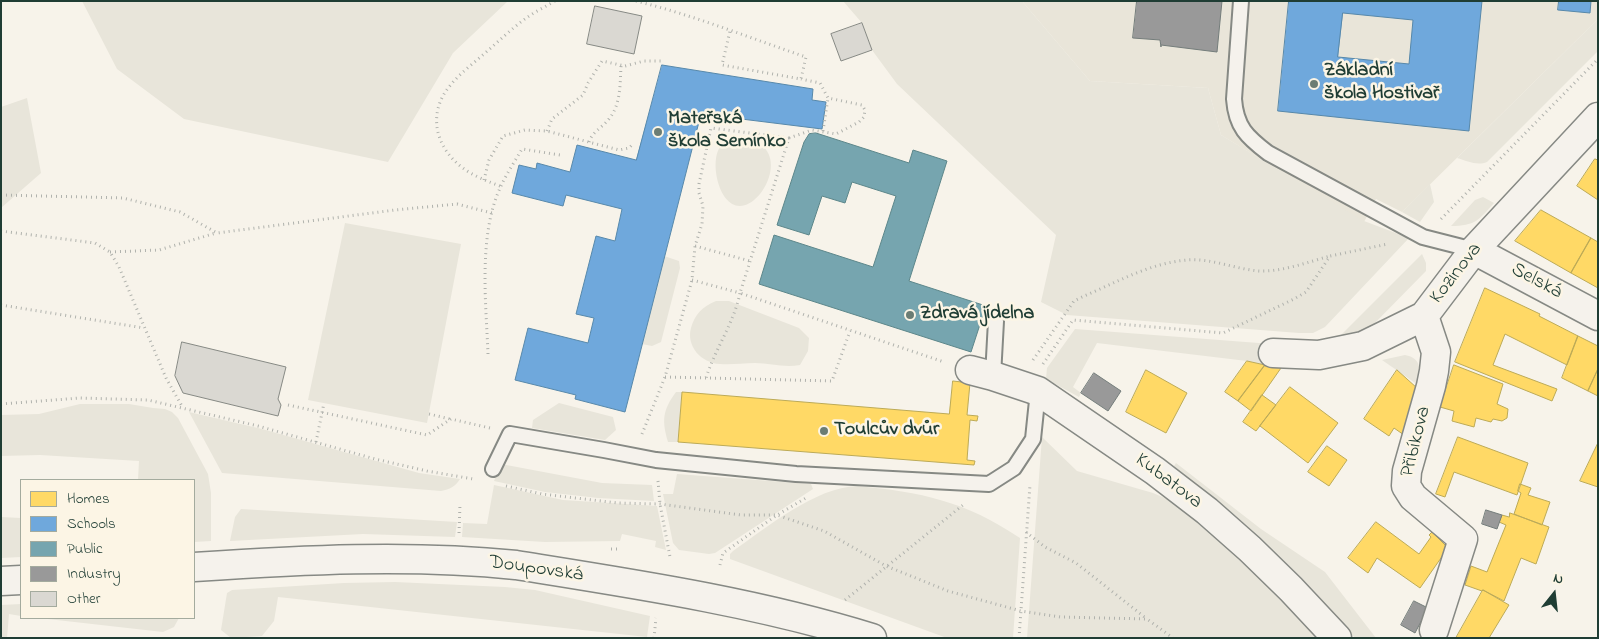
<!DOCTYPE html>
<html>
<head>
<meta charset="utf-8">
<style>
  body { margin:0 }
  #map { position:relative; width:1599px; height:639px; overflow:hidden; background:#f7f3ea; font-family:"Indie Flower",sans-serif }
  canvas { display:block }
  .frame { position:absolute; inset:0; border:2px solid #1f3d34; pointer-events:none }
  .legend { position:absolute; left:20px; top:479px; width:175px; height:140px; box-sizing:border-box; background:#fcf5e5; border:1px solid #a4ab9e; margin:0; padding:6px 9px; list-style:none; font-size:15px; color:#1f3d34 }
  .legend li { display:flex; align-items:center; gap:10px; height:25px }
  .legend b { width:25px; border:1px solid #a4ab9e }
  .north { position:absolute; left:1529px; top:569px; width:50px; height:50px; -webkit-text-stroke:4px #fcf5e5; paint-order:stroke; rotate:16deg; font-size:14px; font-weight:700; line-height:20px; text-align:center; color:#1f3d34 }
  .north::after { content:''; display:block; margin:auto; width:18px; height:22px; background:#1f3d34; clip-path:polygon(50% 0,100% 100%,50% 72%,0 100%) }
</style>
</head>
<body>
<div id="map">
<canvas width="1599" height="639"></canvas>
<div class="frame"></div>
<ul class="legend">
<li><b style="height:14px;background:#ffd966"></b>Homes</li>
<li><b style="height:14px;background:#6fa8dc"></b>Schools</li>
<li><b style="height:14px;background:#76a5af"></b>Public</li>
<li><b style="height:14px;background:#999"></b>Industry</li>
<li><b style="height:14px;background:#dad8d2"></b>Other</li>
</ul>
<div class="north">N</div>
</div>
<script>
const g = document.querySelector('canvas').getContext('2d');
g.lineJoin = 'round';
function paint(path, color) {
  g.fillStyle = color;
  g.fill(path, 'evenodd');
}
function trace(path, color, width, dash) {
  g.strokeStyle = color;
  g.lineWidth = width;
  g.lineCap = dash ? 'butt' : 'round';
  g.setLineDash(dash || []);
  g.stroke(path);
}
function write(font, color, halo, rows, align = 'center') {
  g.font = font + ' "Indie Flower",sans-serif';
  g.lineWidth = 5;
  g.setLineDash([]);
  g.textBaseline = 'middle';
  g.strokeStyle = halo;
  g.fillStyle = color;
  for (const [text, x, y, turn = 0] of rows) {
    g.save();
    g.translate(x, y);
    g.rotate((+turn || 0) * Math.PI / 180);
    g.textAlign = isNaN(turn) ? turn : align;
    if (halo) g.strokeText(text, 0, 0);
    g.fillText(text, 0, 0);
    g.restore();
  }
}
const built = new Path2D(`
  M1022 1H1598V19L1402 212 1376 199 1364 222 1221 135 1208 88 1090 81Z`);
const green = new Path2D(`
  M82 1H508L453 53 388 162 184 119 117 69Z
  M843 1H1022L1090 81 1208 88 1221 135 1364 221 1409 238 1325 327 1313 333H1299L1067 315 1041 302 1056 235 897 84 872 50 862 23Z
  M1598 19V51L1487 162C1477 166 1467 161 1457 158Z
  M27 98 41 173 1 208V107Z
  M742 138C794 144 765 206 740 206 718 206 709 159 721 146 726 140 735 139 742 138Z
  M1430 184 1434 202 1420 222 1402 212Z
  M1483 197 1494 203C1479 220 1475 226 1451 226L1475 200Z
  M345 223 461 244 427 423 308 400Z
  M1422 254 1426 263V271L1370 328 1333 343Z
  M664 256 679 261 680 268 661 342 652 346 642 344Z
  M716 301H729L799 328 809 338 808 351 800 365C784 368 770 363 755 363 743 363 731 365 720 364 701 363 686 346 691 328 695 314 702 307 716 301Z
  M1075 329 1272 344 1265 365 1247 361 1097 343 1073 387 1081 393 1079 397 1046 379 1047 368Z
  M1405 355C1422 358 1421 371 1418 385L1382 360Z
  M676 392H682L678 442H668C662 421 662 411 676 392Z
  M559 403 613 417 616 430 605 440 532 428 533 420Z
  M80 404H129L153 408 165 409 172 412 178 418 208 474 211 493V541L194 542V480H138L139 461 40 455 1 456V415L39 414Z
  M189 412 262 429 419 473 460 479C455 487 450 489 441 491L222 473Z
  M1042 437 1077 471 1153 493 1172 501 1278 591 1322 638H1027Z
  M1176 463 1261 529 1325 572 1376 638H1355C1301 574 1238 520 1174 466Z
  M501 464 602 483 652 485 654 501 598 498 545 492 494 481Z
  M677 474 811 484 813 489 715 553 709 554 679 550 673 543 663 494H673Z
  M494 485 563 500 657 506 666 550 655 547 656 541 622 534 620 541 545 542 462 537 463 523 487 524Z
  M857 486C921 492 965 501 1020 538L1013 638H947L730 559V554L733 551C766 528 816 487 857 486Z
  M241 509 457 522 455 537 363 534 230 541 235 517Z
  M1 517 21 518V557L1 558Z
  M395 582 505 587 535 590 650 616 647 637 278 597 274 621 262 636 231 638 221 630 227 593 232 590 344 583Z
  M21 604V616L9 614 7 638H1V605Z
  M39 618H179L174 627 163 632Z`);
const homes = new Path2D(`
  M1595 159 1598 160V200L1577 186Z
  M1541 210 1591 238 1571 273 1515 241Z
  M1591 238 1598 242V288L1571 273Z
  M1485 288 1540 314 1539 316 1578 336 1567 365 1505 334 1493 365 1557 389 1552 401 1455 362Z
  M1578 336 1598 346V369L1588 391 1562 378Z
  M1247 361 1265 365 1238 401 1225 392Z
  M1265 365 1281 368 1251 411 1238 401Z
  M1454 365 1503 384 1497 404 1508 409 1507 418 1502 421 1493 419 1491 422 1476 418 1474 427 1452 421 1454 411 1440 407Z
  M1598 369V396L1588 391Z
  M1146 370 1187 393 1166 433 1126 412Z
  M1397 370 1417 388 1404 435 1394 428 1389 436 1364 419Z
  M953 381 970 383 967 415 978 416 977 421 970 420 967 460 975 461 974 465 678 442 682 392 949 414Z
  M1290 387 1338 423 1308 463 1260 426Z
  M1262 395 1276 405 1256 431 1243 422Z
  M1458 437 1528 463 1517 495 1454 472 1445 497 1436 494Z
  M1598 443V487L1580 481Z
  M1327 446 1347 460 1329 486 1308 472Z
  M1520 484 1531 488 1528 495 1550 502 1542 525 1514 514 1521 493 1518 491Z
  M1510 513 1549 527 1536 564 1521 558 1504 601 1483 590 1482 591 1465 585 1471 566 1487 572 1506 525 1499 522 1502 515 1509 517Z
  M1376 522 1419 554 1431 537 1429 535 1432 532 1448 548 1420 588 1377 558 1368 573 1348 558Z
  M1483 590 1509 605 1489 638H1456Z`);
const schools = new Path2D(`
  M1289 1H1482L1469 131 1278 111ZM1343 13 1413 20 1409 64 1338 57Z
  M1559 1H1591L1590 13 1558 10Z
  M662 65 813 89 812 100 826 102 822 129 701 114 625 412 575 399 576 395 515 380 528 328 588 343 594 318 576 314 596 236 615 241 622 209 566 195 563 206 512 193 519 165 536 169 537 163 570 172 577 145 636 160Z`);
const public = new Path2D(`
  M816 133 909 163 913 150 947 161 909 281 986 306 971 352 759 284 774 235 873 267 896 196 852 182 845 203 822 196 809 235 777 225 804 142 809 134Z`);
const industry = new Path2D(`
  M1137 1H1222L1217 52 1161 45V47L1160 40 1133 38Z
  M1094 373 1121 391 1108 411 1081 393Z
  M1486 510 1502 515 1497 529 1482 524Z
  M1414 601 1428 608 1415 633 1401 625Z`);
const building = new Path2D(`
  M595 6 642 16 634 54 587 44Z
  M862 23 872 50 841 61 831 34Z
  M182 342 286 367 278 399 281 405 278 416 183 393 175 376Z`);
const path = new Path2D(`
  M636 1C693 15 750 38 806 57L801 79 722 65 730 31
  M547 131 552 119 583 95 588 83 602 61 625 66 644 61H663
  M823 131 828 98
  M789 138 812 130 836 134 859 122 864 117 865 110 862 105 828 98 820 83 801 79
  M589 142C592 132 603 127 609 119 621 104 620 84 621 66
  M484 180 489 160 503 136 525 130 547 131 619 150 629 148 634 143
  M500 186C492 183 484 180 476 176 445 161 425 127 444 94 454 78 470 66 484 54 498 42 511 29 525 19 534 12 545 7 555 1
  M1 195 123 198 180 212 217 233 395 210 457 204 492 213
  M1441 219 1598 59
  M1 231 95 243 110 252 119 267 166 378 183 408
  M695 246 750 261
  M110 252 159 250 216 233
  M692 280 740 293C734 323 715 349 706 378
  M1 305 144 328
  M488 354C486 302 478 234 501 186 507 173 515 161 522 149L560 155
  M1033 360 1074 301 1082 297C1115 283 1150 263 1187 260 1211 258 1235 269 1259 271 1282 272 1308 262 1330 256
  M1043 364 1073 320 1223 333 1294 299 1306 292 1330 256 1388 244
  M665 377 832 381 850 331
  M1 404 80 398 148 400 258 426 375 459 427 471 473 479
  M288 405 427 435 451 419 490 428
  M429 414 450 419
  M642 434 665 377 692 280 695 246 702 224 703 206 699 193V184L711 128 789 138 740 293 944 362
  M316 442 324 403
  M658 481 660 504 670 557
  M506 486 542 494 618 503 660 504 741 515H777L824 531 886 566 948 591 1021 611 1060 617 1147 619 1173 638
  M1026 532 1045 547 1076 563 1147 619
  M459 533 460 504
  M611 549H621
  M720 565 723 553 777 515 806 498
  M845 600 963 505
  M654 638 656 618
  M1019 638 1030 485`);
const lane = new Path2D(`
  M1241 1 1234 99C1236 127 1247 137 1268 153L1423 237 1474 250
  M993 376 996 321
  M493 469 510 434 604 450 656 460 796 474 989 484 1014 468 1033 439 1038 391`);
const street = new Path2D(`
  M1474 250 1598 316
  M1424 316 1436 352 1434 371 1431 386 1407 471 1406 486 1413 497 1463 539 1434 630
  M1273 353 1319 355 1363 346 1424 316 1474 250 1598 117
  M970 370 993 376 1038 391 1155 471 1207 511 1250 549 1291 589 1337 638`);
const secondary = new Path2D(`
  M194 567C301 560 409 554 516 565 635 584 756 602 872 638
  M1 581 21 580`);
const markers = [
  [1314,84,5,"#6b7d74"],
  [658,132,5,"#6b7d74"],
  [910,315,5,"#6b7d74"],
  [824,431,5,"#6b7d74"]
];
const poiNames = [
  ["Základní",1324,72],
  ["škola Hostivař",1324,95],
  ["Mateřská",668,120],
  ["škola Semínko",668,143],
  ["Zdravá jídelna",920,315],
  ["Toulcův dvůr",834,431]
];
const streetNames = [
  ["Kozinova",1457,274,-52],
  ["Selská",1536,282,28],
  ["Přibíkova",1417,442,-76],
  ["Kubatova",1168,482,37],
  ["Doupovská",536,570,8]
];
paint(built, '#e9e5d9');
paint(green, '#e8e5da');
paint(homes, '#ffd966');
trace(homes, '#bcaa57', 1);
paint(schools, '#6fa8dc');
trace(schools, '#5788aa', 1);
paint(public, '#76a5af');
trace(public, '#5c868a', 1);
paint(industry, '#999');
trace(industry, '#747d7b', 1);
paint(building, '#dad8d2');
trace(building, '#868984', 1);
trace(lane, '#868984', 18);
trace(street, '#868984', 31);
trace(secondary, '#868984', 31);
trace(path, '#b0b2ad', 3, [1, 4]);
trace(lane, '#f5f2ec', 14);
trace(street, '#f5f2ec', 28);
trace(secondary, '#f5f2ec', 28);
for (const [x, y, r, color] of markers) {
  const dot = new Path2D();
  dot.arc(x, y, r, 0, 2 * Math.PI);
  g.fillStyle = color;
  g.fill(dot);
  trace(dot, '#fcf5e5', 2);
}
write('bold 20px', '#1f3d34', '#fcf5e5', poiNames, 'left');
write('20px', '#1f3d34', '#fcf5e5', streetNames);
</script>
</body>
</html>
